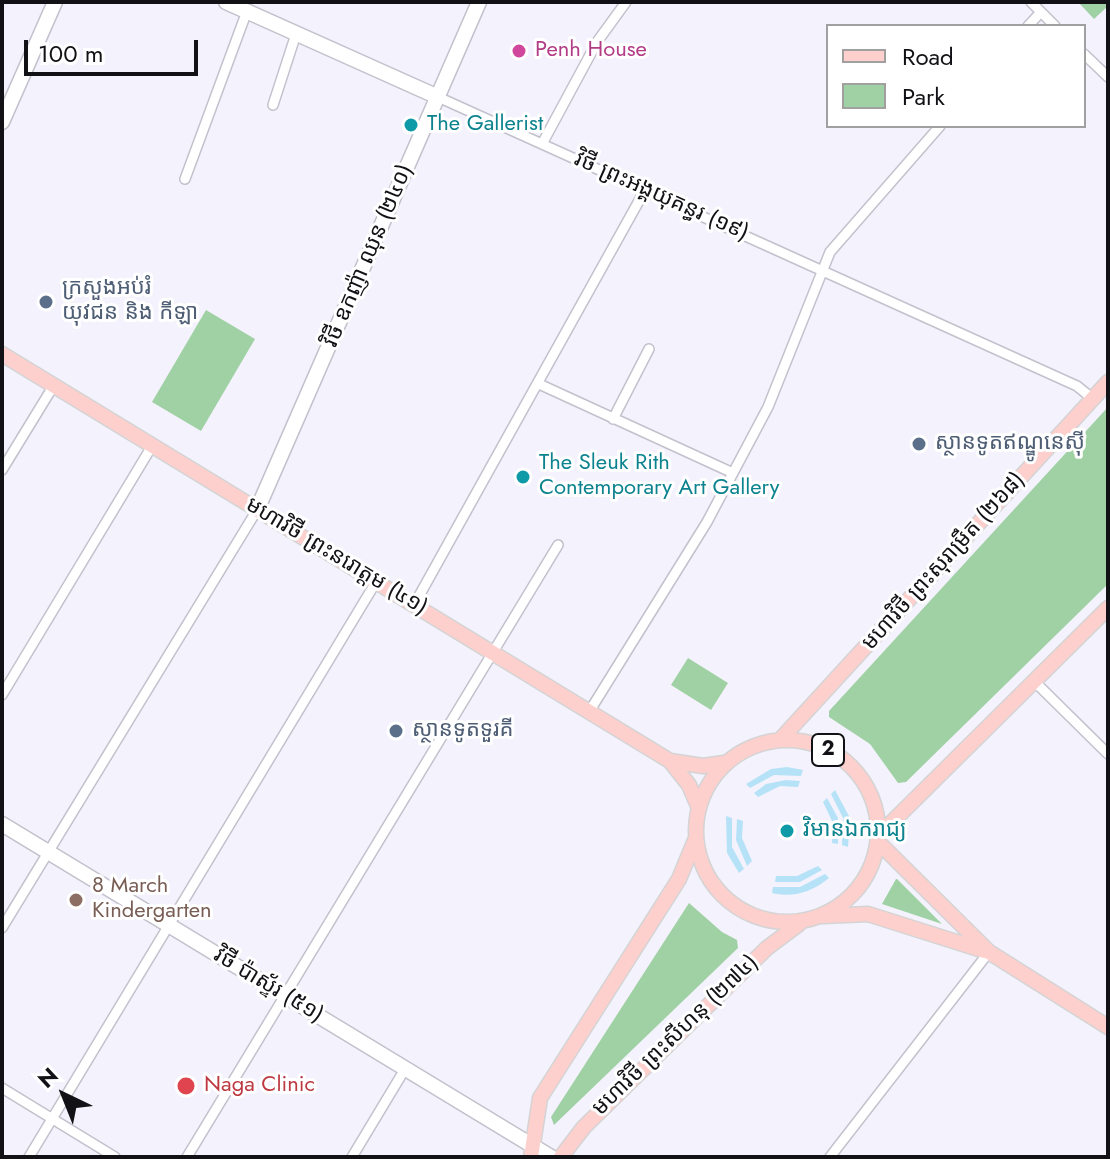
<!DOCTYPE html>
<html>
<head>
<meta charset="utf-8">
<style>
  body { margin:0 }
  #map { position:relative; width:1110px; height:1159px; overflow:hidden; background:#f4f2fd; font-family:Jost,sans-serif }
  canvas { display:block }
  .frame { position:absolute; inset:0; border:4px solid #121115; pointer-events:none }
  .legend { position:absolute; left:826px; top:24px; width:260px; height:104px; box-sizing:border-box; background:#fff; border:2px solid #a0a0a1; margin:0; padding:10px 14px; list-style:none; font-size:24px; color:#121115 }
  .legend li { display:flex; align-items:center; gap:16px; height:40px }
  .legend b { width:40px; border:2px solid #a0a0a1 }
  .north { position:absolute; left:24px; top:1055px; width:80px; height:80px; -webkit-text-stroke:6px #fff; paint-order:stroke; rotate:317deg; font-size:22px; font-weight:700; line-height:32px; text-align:center; color:#121115 }
  .north::after { content:''; display:block; margin:auto; width:28px; height:36px; background:#121115; clip-path:polygon(50% 0,100% 100%,50% 72%,0 100%) }
  .scale { position:absolute; left:24px; top:40px; width:174px; height:36px; box-sizing:border-box; border:4px solid #121115; border-top:0; padding-left:10px; font-size:24px; line-height:28px; white-space:nowrap; color:#121115; -webkit-text-stroke:6px #fff; paint-order:stroke }
</style>
</head>
<body>
<div id="map">
<canvas width="1110" height="1159"></canvas>
<div class="frame"></div>
<ul class="legend">
<li><b style="height:10px;background:#fdd0cd"></b>Road</li>
<li><b style="height:22px;background:#a0d1a4"></b>Park</li>
</ul>
<div class="north">N</div>
<div class="scale">100 m</div>
</div>
<script>
const g = document.querySelector('canvas').getContext('2d');
g.lineJoin = 'round';
function paint(path, color) {
  g.fillStyle = color;
  g.fill(path, 'evenodd');
}
function trace(path, color, width, dash) {
  g.strokeStyle = color;
  g.lineWidth = width;
  g.lineCap = dash ? 'butt' : 'round';
  g.setLineDash(dash || []);
  g.stroke(path);
}
function write(font, color, halo, rows, align = 'center') {
  g.font = font + ' Jost,"Noto Sans Khmer",sans-serif';
  g.lineWidth = 6;
  g.setLineDash([]);
  g.textBaseline = 'middle';
  g.strokeStyle = halo;
  g.fillStyle = color;
  for (const [text, x, y, turn = 0] of rows) {
    g.save();
    g.translate(x, y);
    g.rotate((+turn || 0) * Math.PI / 180);
    g.textAlign = isNaN(turn) ? turn : align;
    if (halo) g.strokeText(text, 0, 0);
    g.fillText(text, 0, 0);
    g.restore();
  }
}
const green = new Path2D(`
  M1078 2H1107L1108 6 1094 19Z
  M206 310 255 339 201 431 152 402Z
  M1108 407V584L906 782 898 783 870 744 829 717V711Z
  M688 658 728 683 711 710 671 685Z
  M896 879H897L942 924 882 904Z
  M689 903 722 932 737 940 738 948 554 1125 551 1117Z`);
const water = new Path2D(`
  M787 767 803 770 801 776 774 775 750 788 746 784 771 769Z
  M786 780 800 781 798 787 780 786 758 797 754 793 766 784Z
  M835 790 850 818 848 847 842 845 843 818 831 794Z
  M827 798 838 818V844L832 843 833 823 823 802Z
  M726 816 732 818V847L744 869 739 873 727 853Z
  M737 819 743 821 742 838 752 861 747 866 736 840Z
  M818 866 822 870 800 882H775L776 876H797Z
  M825 874 829 878C812 892 793 898 772 893L773 887H800Z`);
const street = new Path2D(`
  M1031 2 1055 26
  M1028 26 1041 12
  M1084 54 1108 77
  M438 97 1077 386 1093 399
  M273 105 296 34
  M542 144 597 42 626 2
  M185 179 247 11
  M539 384 733 473
  M613 419 649 349
  M2 470 54 385
  M414 605 645 190
  M1034 681 1108 754
  M2 695 152 446
  M589 712 707 522 768 407 830 252 940 126
  M2 928 257 510
  M2 1088 115 1157
  M29 1157 376 582
  M187 1157 558 545
  M352 1157 405 1069
  M830 1157 989 952`);
const secondary = new Path2D(`
  M226 2 438 97
  M2 122 55 2
  M257 510 479 2
  M2 824 551 1157`);
const primary = new Path2D(`
  M2 354 670 761 689 785 698 806
  M696 831a91 91 0 1 1 182 0a91 91 0 1 1-182 0Z
  M780 740 1108 382
  M670 761 703 766 724 763
  M878 836 1108 608
  M878 842 989 952 1108 1027
  M823 916 868 914 985 951
  M531 1157 540 1098 679 879 696 838
  M561 1157 584 1127 767 948 799 924`);
const markers = [
  [519,51,8,"#d1479c"],
  [411,125,8,"#0f9aa8"],
  [46,302,8,"#5c6f8a"],
  [919,444,8,"#5c6f8a"],
  [523,477,8,"#0f9aa8"],
  [396,731,8,"#5c6f8a"],
  [787,831,8,"#0f9aa8"],
  [76,900,8,"#8d6e63"],
  [186,1086,10,"#e0444e"]
];
const shields = [
  [828,750,32]
];
const shieldNames = [
  ["2",828,750]
];
const hotelNames = [
  ["Penh House",535,51]
];
const cultureNames = [
  ["The Gallerist",427,125],
  ["The Sleuk Rith",539,464],
  ["Contemporary Art Gallery",539,489],
  ["វិមានឯករាជ្យ",803,831]
];
const streetNames = [
  ["វិថី ព្រះអង្គយុគន្ធរ (១៩)",661,197,24],
  ["វិថី ឧកញ៉ា ឈុន (២៤០)",369,256,-67],
  ["មហាវិថី ព្រះនរោត្តម (៤១)",336,557,31],
  ["មហាវិថី ព្រះសុរាម្រឹត (២៦៨)",944,562,-48],
  ["វិថី ប៉ាស្ទ័រ (៥១)",268,986,31],
  ["មហាវិថី ព្រះសីហនុ (២៧៤)",676,1036,-44]
];
const serviceNames = [
  ["ក្រសួងអប់រំ",62,289],
  ["យុវជន និង កីឡា",62,314],
  ["ស្ថានទូតឥណ្ឌូនេស៊ី",935,444],
  ["ស្ថានទូតទួរគី",412,731]
];
const educationNames = [
  ["8 March",92,887],
  ["Kindergarten",92,912]
];
const healthNames = [
  ["Naga Clinic",204,1086]
];
paint(green, '#a0d1a4');
paint(water, '#b6e2f8');
trace(street, '#c3c1cc', 12);
trace(secondary, '#c3c1cc', 17);
trace(primary, '#d4d4d5', 17);
trace(street, '#fff', 9);
trace(secondary, '#fff', 14);
trace(primary, '#fdd0cd', 14);
for (const [x, y, r, color] of markers) {
  const dot = new Path2D();
  dot.arc(x, y, r, 0, 2 * Math.PI);
  g.fillStyle = color;
  g.fill(dot);
  trace(dot, '#fff', 3);
}
for (const [x, y, w] of shields) {
  const box = new Path2D();
  box.roundRect(x - w / 2, y - 16, w, 32, 6);
  g.fillStyle = '#fff';
  g.fill(box);
  trace(box, '#121115', 2);
}
write('bold 20px', '#121115', null, shieldNames);
write('22px', '#b23c85', '#fff', hotelNames, 'left');
write('22px', '#0d838f', '#fff', cultureNames, 'left');
write('22px', '#121115', '#fff', streetNames);
write('22px', '#4e5e75', '#fff', serviceNames, 'left');
write('22px', '#785e54', '#fff', educationNames, 'left');
write('22px', '#be3a42', '#fff', healthNames, 'left');
</script>
</body>
</html>
